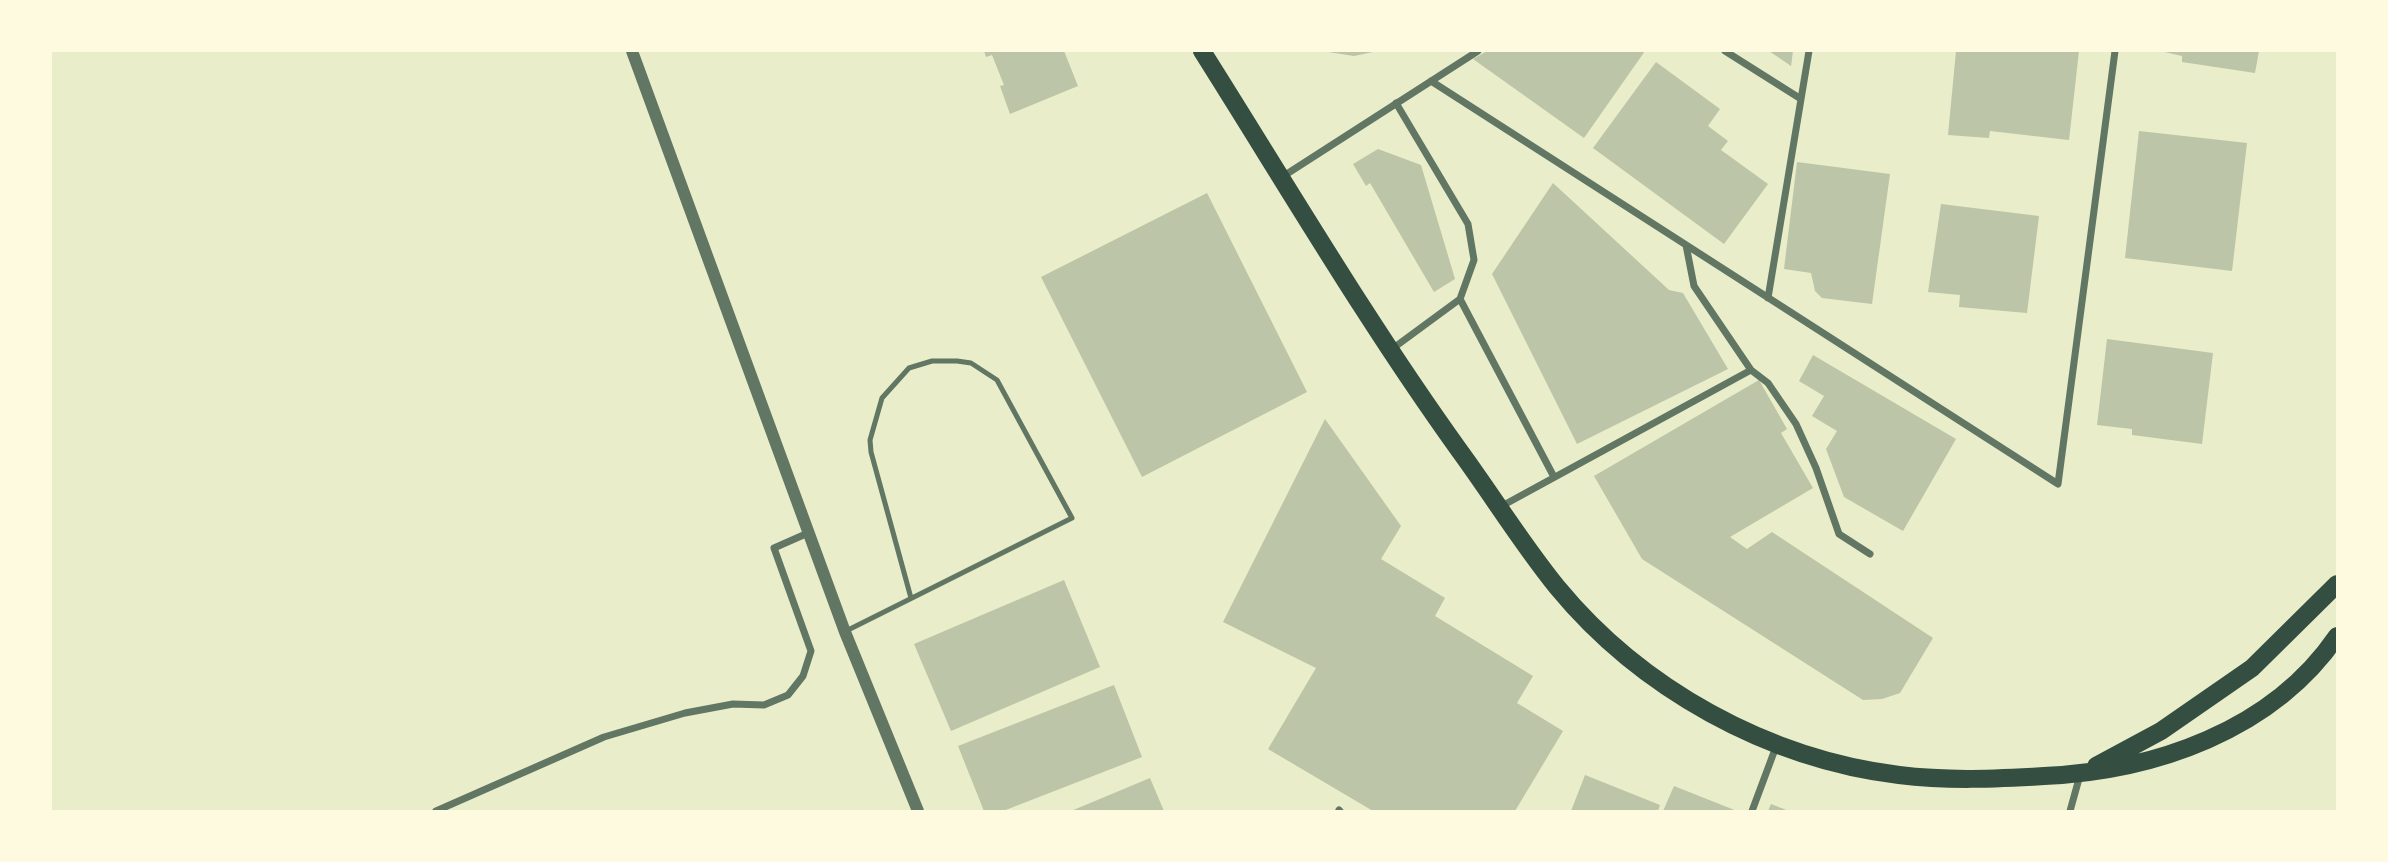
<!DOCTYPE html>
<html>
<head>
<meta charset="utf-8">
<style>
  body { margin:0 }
  #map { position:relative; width:2388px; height:862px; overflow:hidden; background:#e9edc9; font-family:Ubuntu,sans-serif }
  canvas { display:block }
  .frame { position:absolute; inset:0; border:52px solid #fefae0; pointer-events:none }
</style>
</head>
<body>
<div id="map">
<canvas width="2388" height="862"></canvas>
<div class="frame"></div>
</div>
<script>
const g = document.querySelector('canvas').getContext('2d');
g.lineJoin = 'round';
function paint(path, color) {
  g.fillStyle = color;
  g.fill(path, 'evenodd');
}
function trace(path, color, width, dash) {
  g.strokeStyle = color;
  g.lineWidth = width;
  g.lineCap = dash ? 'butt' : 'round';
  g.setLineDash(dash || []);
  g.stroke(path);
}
const building = new Path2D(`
  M984 51H1064L1078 86 1010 114 1000 86 1004 85 992 55 986 57Z
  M1322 51H1373V52L1354 56Z
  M1487 51H1645L1584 138 1473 59Z
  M1769 51H1793L1791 66Z
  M1956 51H2079L2069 140 1990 131 1989 138 1948 135Z
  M2160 51H2259L2255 73 2182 62V56Z
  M1656 62 1720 109 1708 126 1728 141 1721 150 1768 184 1724 244 1593 148Z
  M2139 131 2247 143 2232 271 2125 258Z
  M1378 149 1421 165 1455 279 1434 292 1370 183 1366 186 1353 164Z
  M1797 162 1890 174 1872 304 1822 298 1815 291 1811 273 1784 269Z
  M1553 183 1669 290 1683 293 1728 369 1577 444 1492 274Z
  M1207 193 1307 392 1142 477 1041 277Z
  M1941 204 2039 216 2027 313 1959 307 1960 295 1928 292Z
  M2107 339 2213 353 2202 444 2132 435V429L2097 425Z
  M1813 355 1956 439 1903 531 1844 497 1826 449 1837 431 1812 416 1824 396 1799 381Z
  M1759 380 1787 429 1781 433 1813 488 1730 537 1747 549 1772 532 1933 638 1900 693 1882 699 1863 700 1642 559 1594 476Z
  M1325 419 1401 526 1381 559 1445 598 1435 616 1533 676 1517 703 1563 731 1515 811H1373L1268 749 1316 668 1223 622Z
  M1064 580 1100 667 951 731 914 644Z
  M1114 685 1142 757 1003 811H984L958 746Z
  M1585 775 1660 805 1658 811H1571Z
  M1150 778 1164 811H1071Z
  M1674 786 1737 811H1663Z
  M1771 804 1789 811H1768Z`);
const service = new Path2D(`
  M846 631 1072 518 997 380 971 363 957 361H932L909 368 882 398 870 440 871 452 911 598`);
const minor = new Path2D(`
  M1725 51 1801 99
  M1431 81 2058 484 2115 51
  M1282 177 1478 51
  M1686 245 1694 286 1751 370 1768 383 1796 424 1816 468 1839 534 1870 554
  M1768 298 1809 51
  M1460 299 1554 477
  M1392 349 1460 299 1474 260 1468 224 1396 103
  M1500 507 1751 370
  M1339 810 1340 811
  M436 811 604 737 685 713 733 704 764 705 788 695 803 676 811 651 774 548 808 533
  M1752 811 1777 744
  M2070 811 2080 775`);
const tertiary = new Path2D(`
  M632 51 845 632 918 811`);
const primary = new Path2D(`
  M1202 51C1286 184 1367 322 1459 450 1492 495 1522 544 1557 587 1641 689 1768 759 1899 775 1947 781 1995 779 2044 776 2154 771 2272 731 2337 636
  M2096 766 2161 731 2252 668 2337 584`);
paint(building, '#bcc5a7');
trace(service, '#617663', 5);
trace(minor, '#617663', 7);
trace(tertiary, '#617663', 12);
trace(primary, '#344e41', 18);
</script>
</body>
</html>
